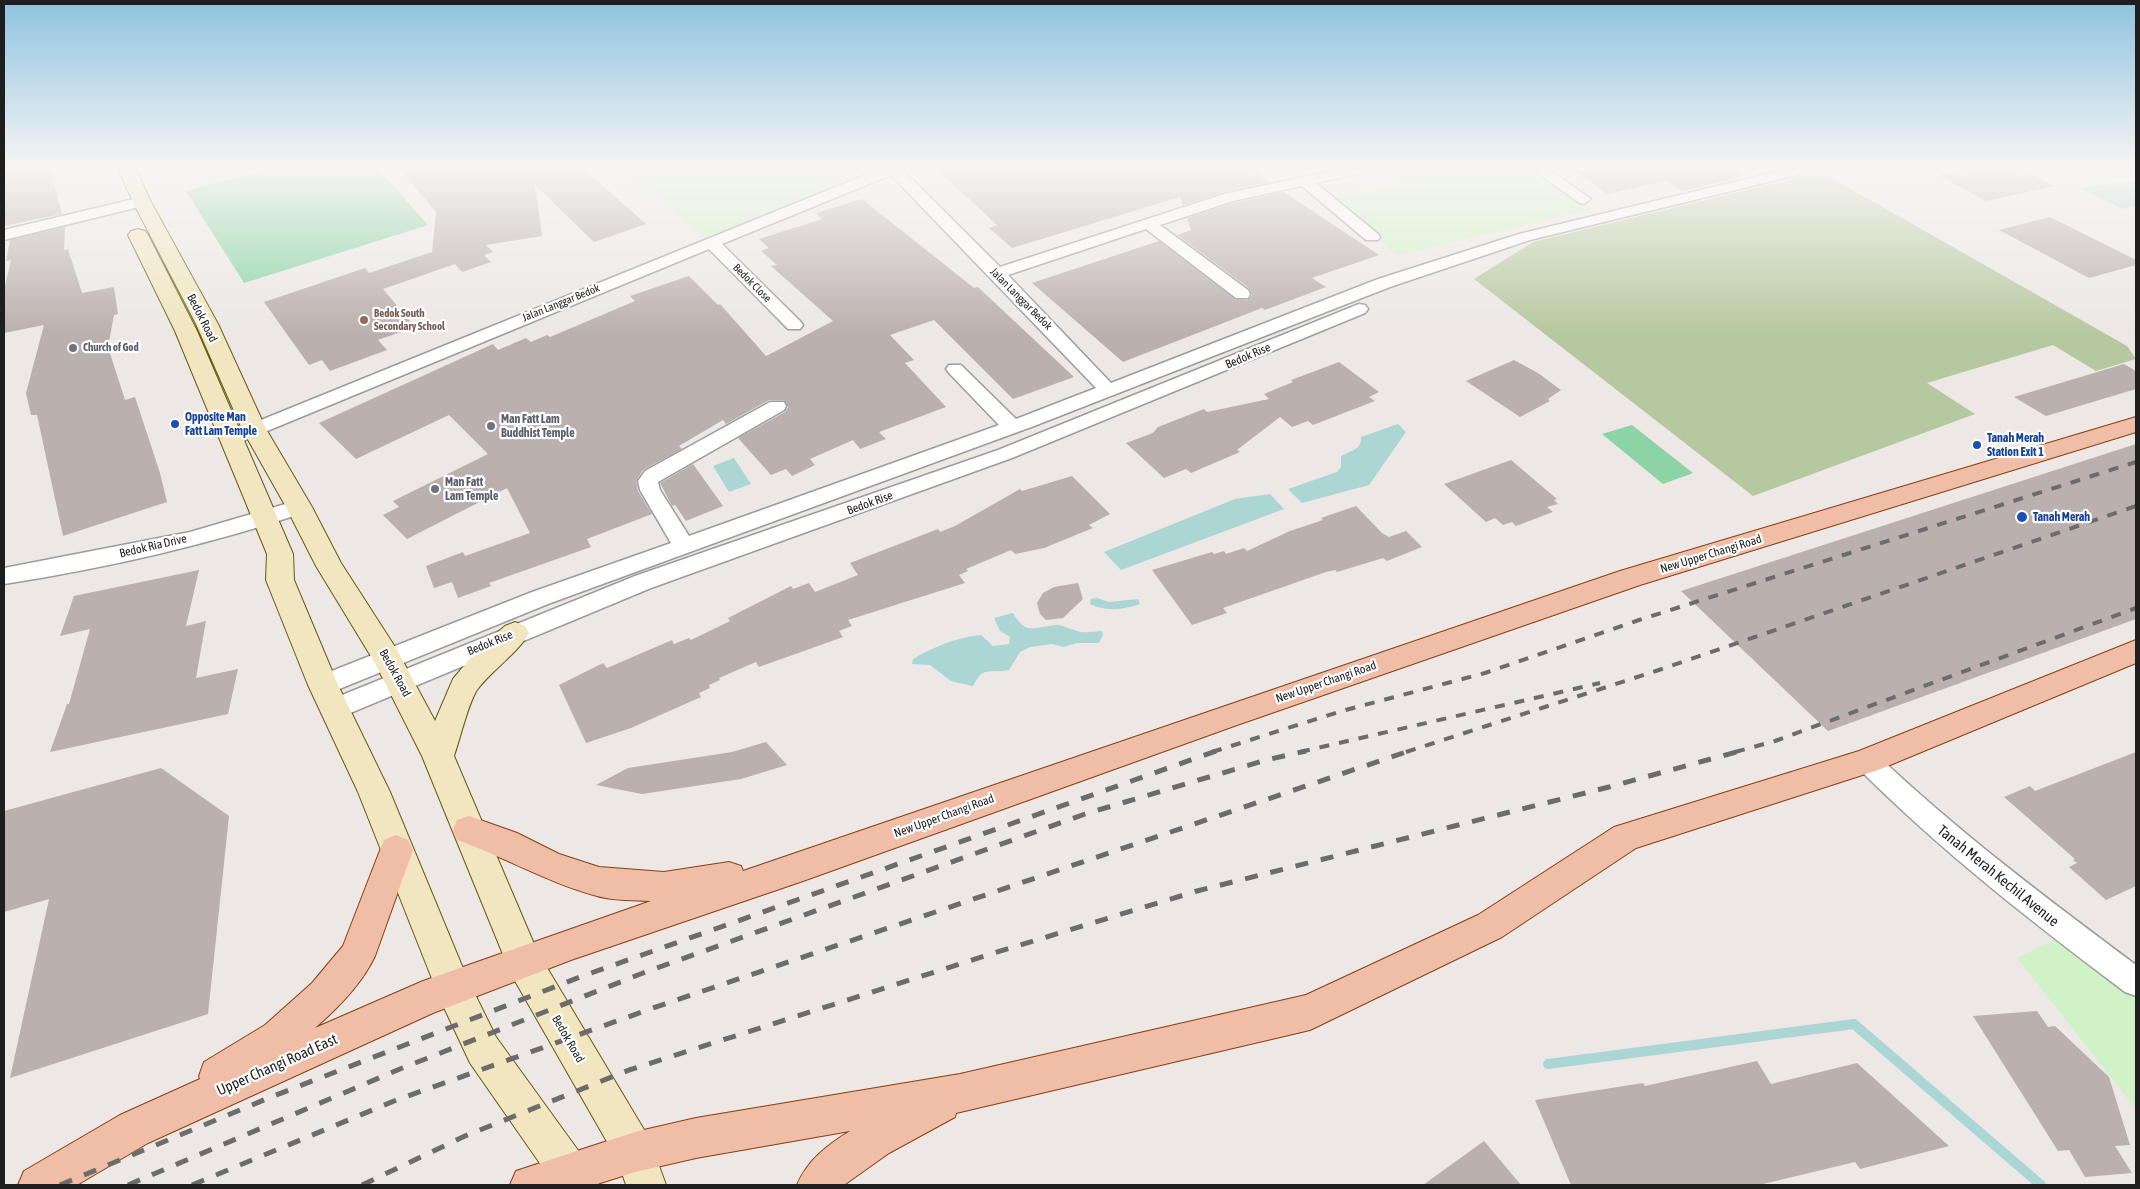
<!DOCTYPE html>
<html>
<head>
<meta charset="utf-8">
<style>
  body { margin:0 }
  #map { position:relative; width:2140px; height:1189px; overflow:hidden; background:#ede8e5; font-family:"Asap Condensed",sans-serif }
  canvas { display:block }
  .frame { position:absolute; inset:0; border:5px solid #1e1e1e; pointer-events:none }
</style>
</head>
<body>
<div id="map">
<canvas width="2140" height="1189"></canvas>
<div class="frame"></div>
</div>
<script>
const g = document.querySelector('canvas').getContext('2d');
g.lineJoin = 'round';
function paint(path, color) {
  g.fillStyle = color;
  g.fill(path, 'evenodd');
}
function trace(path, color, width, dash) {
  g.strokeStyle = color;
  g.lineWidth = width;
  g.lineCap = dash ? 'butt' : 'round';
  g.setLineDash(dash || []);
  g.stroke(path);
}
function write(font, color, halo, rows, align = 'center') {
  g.font = font + ' "Asap Condensed",sans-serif';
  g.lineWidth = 4.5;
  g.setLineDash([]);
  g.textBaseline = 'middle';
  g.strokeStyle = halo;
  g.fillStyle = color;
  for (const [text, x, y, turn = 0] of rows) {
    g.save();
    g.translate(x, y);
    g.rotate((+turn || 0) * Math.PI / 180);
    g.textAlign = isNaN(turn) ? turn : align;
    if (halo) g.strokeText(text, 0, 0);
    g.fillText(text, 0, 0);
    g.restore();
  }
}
const forest = new Path2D(`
  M1821 172 2127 346 2136 359 2096 371 2053 345 1927 383 1975 414 1753 496 1474 279 1533 242Z`);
const park = new Path2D(`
  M623 169H868L711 242Z
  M1391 169H1536L1596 209 1397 255 1328 197 1407 182Z
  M2062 936 2136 991V1109L2017 958Z`);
const pitch = new Path2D(`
  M268 169H378L428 225 244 283 186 191Z
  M1632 425 1693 473 1663 484 1602 434Z`);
const water = new Path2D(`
  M2129 181H2136V206L2122 209 2080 188Z
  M1398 424 1406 432 1369 485 1302 503 1288 489 1337 472 1341 467V456C1351 450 1362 450 1361 437Z
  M734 458 751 484 729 492 713 466Z
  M1270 494 1284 509 1121 570 1104 552 1235 499Z
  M1097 598 1109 602 1138 599 1140 604C1122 610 1107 612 1090 604L1091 599Z
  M1013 613C1026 636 1034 627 1056 625 1064 625 1073 631 1082 632 1088 633 1095 631 1102 631L1103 635 1099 643H1077L1064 647 1052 644 1030 647 1020 652 1009 670C990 674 983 665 973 686L951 681 930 665 912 664 913 659C933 647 958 637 981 635L993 646 1009 644 1010 637 1000 631 994 618Z`);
const stream = new Path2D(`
  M1548 1064 1854 1024 2041 1185`);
const building = new Path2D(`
  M4 169H50L62 214 4 226Z
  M400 169H584L646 224 594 242 535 185 542 236 486 245 493 252 484 255 491 262 462 272 455 264 383 289 415 327 378 340 387 350 330 371 322 360 309 365 264 302 365 268 369 273 432 252 436 212Z
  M937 169H1250L1270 182 1224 192 1183 205 1180 197 1012 248 989 228 997 225Z
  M1571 169H1740L1741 177 1682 191 1666 181 1608 194Z
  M1969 169H2021L2054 186 1986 201 1938 175Z
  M1284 192 1379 255 1312 278 1326 287 1265 310 1262 308 1123 362 1032 283 1159 241 1235 299 1248 300 1252 295 1249 288 1177 235 1191 230 1187 218 1233 203Z
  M862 199 974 288 978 287 1074 377 1013 399 934 320 890 335 914 360 905 363 946 407 879 432 886 439 860 449 853 440 810 459 815 465 792 476 786 469 771 475 738 438 785 412 788 407 784 400H769L726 424 723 420 679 446 682 449 643 470 636 481 638 491 652 514 587 539 591 547 489 583 491 586 458 598 452 582 434 588 426 566 463 552 465 556 530 533 507 488 407 539 383 515 399 507 393 501 488 454 449 415 356 459 319 423 493 344 498 350 526 338 531 342 547 335 550 337 635 301 630 296 689 276 718 305 720 304 766 356 774 352 833 321 771 266 777 265 761 251 769 248 759 239 822 219 816 213Z
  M2050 217 2136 260V265L2089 278 1999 230Z
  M65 227 64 250 68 249 82 293 114 287 118 314 114 315 108 347 125 400 135 397 160 473 167 502 63 536 37 415H31L26 393 44 325 4 333V290L11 260 6 261 10 240Z
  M1514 360 1538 373 1561 390 1548 399 1550 401 1520 417 1466 381Z
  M1339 362 1379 392 1369 397 1375 401 1313 425 1308 421 1292 427 1280 417 1237 450 1240 452 1191 473 1186 469 1164 478 1126 443 1153 433 1158 427 1204 409 1207 412 1269 399 1264 394 1293 382 1291 380Z
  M2124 364 2136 371V389L2046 416 2014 397Z
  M2136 444V619L1828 731 1681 591Z
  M1511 460 1557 499 1554 500 1558 504 1547 507 1553 512 1516 526 1512 522 1503 525 1495 518 1486 522 1444 484Z
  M693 464 723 506 686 521 675 505 672 506 660 483Z
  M1072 476 1110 514 1089 525 1093 528 1044 548 1015 554 1011 550 966 569 968 571 959 575 965 583 848 620 852 626 839 631 843 637 759 667 756 662 719 678 720 680 709 685 710 688 699 693 701 697 631 728 586 743 559 685 603 663 607 668 672 640 674 644 689 638 691 640 730 621 728 618 791 586 793 589 809 583 815 592 858 575 850 563 938 529 940 532 955 526 1020 489 1022 491Z
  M1356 506 1382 533 1389 537 1406 531 1422 547 1387 561 1383 558 1337 572 1335 570 1326 572 1223 608 1227 613 1192 625 1152 570 1212 552 1214 554 1224 551 1226 554 1244 548 1247 551 1290 531 1323 520 1321 518Z
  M199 570 186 626 206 621 196 678 238 669 228 714 50 752 67 704H69L90 629 60 636 74 596Z
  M1078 583 1083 599 1063 618 1046 620 1040 614 1037 603 1043 593 1054 587Z
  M766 742 787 765 741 779 642 794 596 785 628 768 732 752Z
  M2136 752V886L2106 900 2069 867 2077 863 2073 860 2075 859 2004 797 2030 786 2035 791Z
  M161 768 229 816 208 1014 10 1078 49 899 4 912V811Z
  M2037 1011 2048 1027 2055 1026 2109 1077 2130 1145 2115 1146 2132 1173 2085 1177 2069 1150 2058 1151 1973 1016Z
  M1757 1061 1771 1084 1857 1063 1949 1146 1860 1169 1855 1162 1759 1185H1571L1535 1100 1643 1083 1645 1086Z
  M1484 1141 1521 1185H1423Z`);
const street = new Path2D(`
  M880 169H902L1000 267 1224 194 1341 169H1368L1366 172 1316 183 1378 234 1380 237 1378 240H1366L1302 186 1233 201 1160 225 1248 290 1250 294 1248 298H1236L1146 229 1008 275 1111 383 1378 279 1519 234 1787 169H1811L1809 172 1530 240 1390 287 1034 426 548 604 332 692 323 694 314 692 311 685 314 678 532 592 671 543 640 490 638 481 645 471 770 402H784L786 406 784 410 658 482 660 490 689 536 999 425 949 373 946 369 949 365H961L1016 419 1096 388 891 175 722 244 800 321 803 325 800 329H788L709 249 238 443 231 445 224 443 221 439 224 435Z
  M1532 169H1548L1591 199 1583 204 1578 202Z
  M142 197 147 199 150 202 147 205 4 240V230Z
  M1359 304 1365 305 1368 309 1365 313 1012 458 651 588 343 716 334 719 325 716 322 709 325 702 635 576 998 450Z
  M299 500 306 502 309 507 306 512C208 545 106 568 4 584V568L190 532Z
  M1867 751 1876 754C1957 831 2046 898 2136 965V996L2125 992C2032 922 1941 851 1858 768L1854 761 1858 754Z`);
const secondary = new Path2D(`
  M118 169H136L151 202 218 324 266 429 312 507 341 563 397 650 435 721 453 679 478 649 505 626 515 622 525 626 529 633C519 652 492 670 477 690 468 704 460 739 454 756L537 951 649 1138 666 1185H626L618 1161 511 974 422 756 375 663 316 566 286 507 242 429 196 324 133 202Z
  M138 229 145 231 148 235 197 331 293 554 294 580 338 685 390 792 467 978 496 1037 593 1171 599 1185H555L470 1063 440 999 358 792 308 685 266 580 267 554 175 331 128 235 131 231Z`);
const primary = new Path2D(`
  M2136 417V432L1640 585 1237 725 803 881 571 960 433 1013 148 1143 77 1185H18L24 1171 120 1115 200 1079 199 1076 204 1062 265 1025 312 983 343 946 384 840 396 835 408 840 413 850 375 956C362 984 338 1008 315 1028L423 981 651 901C634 900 614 901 597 896 548 883 505 857 457 840L453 830 457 820 469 816 517 833 559 854 599 867 664 872 729 862 741 866 743 871 1620 571Z
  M2136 640V663L1878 770 1636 848 1502 937 1310 1030 956 1113 955 1117 889 1153 844 1185H797C807 1161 827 1145 850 1131L696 1158 635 1172 594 1185H510L516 1171 635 1132 696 1118 960 1074 1306 995 1478 915 1614 827 1859 751Z`);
const railFar1 = new Path2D(`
  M1212 752 1342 711 1485 673 1639 620 2136 462
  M1300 752 1600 683
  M1406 752 1659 670 2136 506
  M1735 752 1775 741 2136 608`);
const rail = new Path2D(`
  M60 1185 271 1097 580 977 1216 751
  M128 1185 400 1069 643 973 1085 814 1266 760 1306 751
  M192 1185 394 1101 653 1008 1409 751
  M362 1185 465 1136 629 1070 994 953 1197 891 1609 787 1740 751`);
const markers = [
  [364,320,5,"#8d6e63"],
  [73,348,5,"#6b7280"],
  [175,424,5,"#1a4fb4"],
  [491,426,5,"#6b7280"],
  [1977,445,5,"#1a4fb4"],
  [435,489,5,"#6b7280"],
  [2022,517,6,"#1a4fb4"]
];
const farStreetnames = [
  ["Bedok Close",752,283,45],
  ["Jalan Langgar Bedok",1021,299,45],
  ["Jalan Langgar Bedok",561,303,-22]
];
const farEducationnames = [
  ["Bedok South",374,314],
  ["Secondary School",374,327]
];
const farWorshipnames = [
  ["Church of God",83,348]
];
const streetNames = [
  ["Bedok Road",202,318,63],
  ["Bedok Rise",1248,356,-23],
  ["Bedok Rise",870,503,-20],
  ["Bedok Ria Drive",153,546,-13],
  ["New Upper Changi Road",1711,554,-17],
  ["Bedok Rise",490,643,-22],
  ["Bedok Road",395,673,61],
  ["New Upper Changi Road",1326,682,-19],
  ["New Upper Changi Road",944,816,-20],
  ["Bedok Road",568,1039,60]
];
const transitNames = [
  ["Opposite Man",185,417],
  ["Fatt Lam Temple",185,431],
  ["Tanah Merah",1987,438],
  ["Station Exit 1",1987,452],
  ["Tanah Merah",2033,517]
];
const worshipNames = [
  ["Man Fatt Lam",501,419],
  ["Buddhist Temple",501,433],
  ["Man Fatt",445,482],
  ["Lam Temple",445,496]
];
const nearStreetnames = [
  ["Tanah Merah Kechil Avenue",1998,876,39],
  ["Upper Changi Road East",277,1065,-24]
];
paint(forest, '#b6c89f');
paint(park, '#cff2c7');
paint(pitch, '#8cd3a5');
paint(water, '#abd6d4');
trace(stream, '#abd6d4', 10);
paint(building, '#bab0ae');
trace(street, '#9b9b9b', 3);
trace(secondary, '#675a12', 2);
trace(primary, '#854012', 2);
paint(street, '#fff');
paint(secondary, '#f1e6bf');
paint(primary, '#f0bda7');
trace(railFar1, '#6c6c6c', 4, [10, 10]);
trace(rail, '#6c6c6c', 5, [13, 13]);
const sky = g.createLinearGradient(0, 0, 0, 335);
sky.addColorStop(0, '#8fc2e0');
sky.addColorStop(0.5, '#f7f5f3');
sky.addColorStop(1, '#f7f5f300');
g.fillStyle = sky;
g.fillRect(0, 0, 2140, 335);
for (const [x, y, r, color] of markers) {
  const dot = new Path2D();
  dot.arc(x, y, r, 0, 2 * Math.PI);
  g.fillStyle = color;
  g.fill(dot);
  trace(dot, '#fff', 2);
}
write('11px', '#1e1e1e', '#fff', farStreetnames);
write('bold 11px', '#785e54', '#fff', farEducationnames, 'left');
write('bold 11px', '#5b616d', '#fff', farWorshipnames, 'left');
write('12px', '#1e1e1e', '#fff', streetNames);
write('bold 12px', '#164399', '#fff', transitNames, 'left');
write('bold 12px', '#5b616d', '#fff', worshipNames, 'left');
write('15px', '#1e1e1e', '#fff', nearStreetnames);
</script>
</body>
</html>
